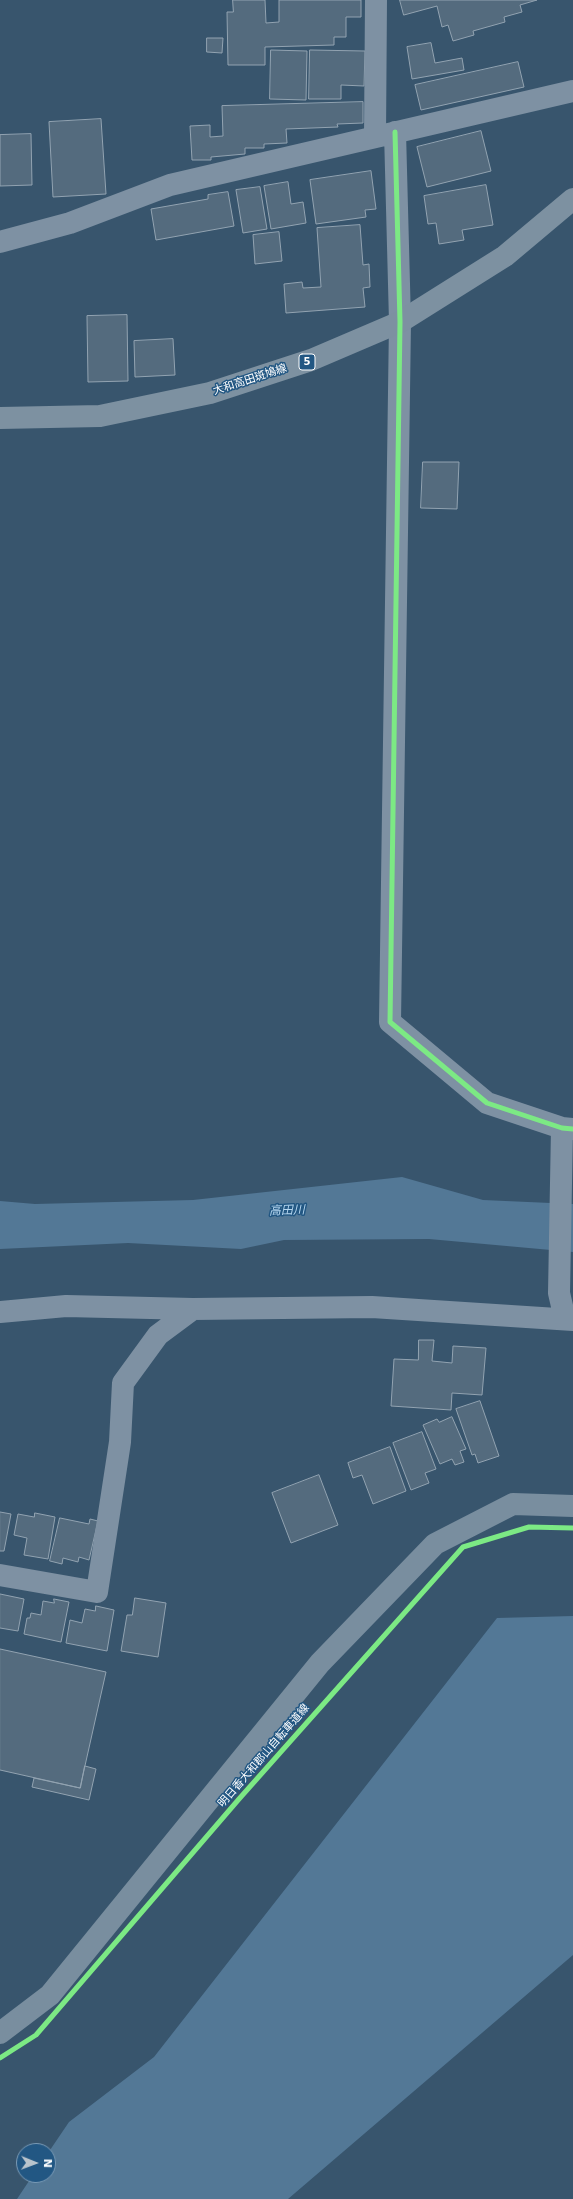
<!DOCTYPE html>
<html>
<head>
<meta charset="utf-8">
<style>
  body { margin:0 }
  #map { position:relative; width:573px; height:2199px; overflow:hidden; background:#38556d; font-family:"DejaVu Sans",sans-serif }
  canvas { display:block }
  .north { position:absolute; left:16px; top:2143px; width:40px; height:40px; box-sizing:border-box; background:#225783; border:1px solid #7a9ab5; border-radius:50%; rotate:91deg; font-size:11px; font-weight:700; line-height:16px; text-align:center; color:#fff }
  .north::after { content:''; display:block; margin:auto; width:14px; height:18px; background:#b9c4cc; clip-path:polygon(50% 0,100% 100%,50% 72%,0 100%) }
</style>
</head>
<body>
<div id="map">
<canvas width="573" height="2199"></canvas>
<div class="north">N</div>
</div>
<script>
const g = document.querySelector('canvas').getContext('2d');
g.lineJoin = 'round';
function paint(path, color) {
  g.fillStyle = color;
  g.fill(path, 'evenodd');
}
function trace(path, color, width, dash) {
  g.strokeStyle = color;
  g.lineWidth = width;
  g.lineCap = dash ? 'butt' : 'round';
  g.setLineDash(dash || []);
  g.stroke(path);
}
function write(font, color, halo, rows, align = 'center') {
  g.font = font + ' "DejaVu Sans","Noto Sans JP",sans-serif';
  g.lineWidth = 3;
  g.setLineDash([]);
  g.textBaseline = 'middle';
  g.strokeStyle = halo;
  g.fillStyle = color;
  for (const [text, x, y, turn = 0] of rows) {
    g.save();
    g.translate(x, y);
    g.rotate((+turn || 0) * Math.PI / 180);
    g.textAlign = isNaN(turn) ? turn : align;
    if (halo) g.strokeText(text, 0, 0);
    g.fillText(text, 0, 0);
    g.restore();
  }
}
const water = new Path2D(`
  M402 1177 483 1200 573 1204V1252L429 1239 284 1240 241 1249 128 1243 0 1249V1201L35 1204 193 1200Z
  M573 1616V1955L288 2199H17L33 2175H48V2153L69 2122 154 2057 497 1618Z`);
const building = new Path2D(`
  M233 0H265L266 23 279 22V0H361V17H346V37H334V45L265 47V65H228L227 12H233Z
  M400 0H537L520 5 522 12 504 17 505 22 473 31 474 35 453 41 448 25 442 27 437 6 404 15Z
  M207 38H223L222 53 207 52Z
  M431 43 435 63 462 58 464 70 412 79 407 47Z
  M271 50 307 51 306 100 270 99Z
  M310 50 365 51 364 86 341 85V99H309Z
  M518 62 524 87 421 110 415 85Z
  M363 102V123L337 124 338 127 286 129 287 143 264 144V148H245V154L211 157V160H192L190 126 210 125V137L223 136 222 106Z
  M101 119 106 194 53 197 49 122Z
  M481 131 491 171 427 187 417 147Z
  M31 134 32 185 0 186V135Z
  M371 171 376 209 365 210 366 217 316 224 310 180Z
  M288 182 291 204 303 202 306 223 271 229 264 186Z
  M486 185 493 225 462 230 464 240 439 244 436 223 428 224 424 196Z
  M260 187 267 229 243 233 236 190Z
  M228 192 234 226 156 240 151 209 208 199V195Z
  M360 225 363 265 369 264 370 287 363 288 365 307 286 313 284 284 302 282 303 288 321 287 317 228Z
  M279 232 282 261 255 264 253 235Z
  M127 315 128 381 88 382 87 316Z
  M173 339 175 375 135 377 134 341Z
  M423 462H459L457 509 421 508Z
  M419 1340H434L432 1361 452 1363 453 1346 486 1348 482 1395 452 1393 451 1410 391 1406 394 1359 418 1360Z
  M480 1401 499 1456 478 1463 475 1454 472 1455 456 1409Z
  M452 1417 466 1449 460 1451 464 1462 455 1465 452 1459 440 1464 423 1425 437 1419 439 1422Z
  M422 1432 436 1469 425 1473 429 1483 411 1490 393 1443Z
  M390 1447 406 1491 373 1504 362 1475 353 1478 348 1463Z
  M319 1475 338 1525 291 1543 272 1493Z
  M0 1512 11 1514 4 1551H0Z
  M35 1513 55 1517 48 1559 24 1555 27 1538 14 1535 18 1514 34 1517Z
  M60 1518 89 1524 90 1519 98 1521 89 1560 79 1557 78 1562 63 1558 62 1564 50 1561Z
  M0 1594 24 1599 18 1631 0 1628Z
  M135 1598 166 1603 158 1657 121 1651 127 1615H132Z
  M54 1599 69 1602 61 1642 24 1634 27 1618H30L31 1613 41 1615 43 1601 54 1603Z
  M96 1606 114 1610 107 1651 66 1643 70 1620 82 1623 85 1609 95 1611Z
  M0 1649 106 1672 80 1788 0 1770Z
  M85 1766 96 1769 89 1800 32 1787 34 1778 80 1788Z`);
const street = new Path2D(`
  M395 132 400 322 390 1022 487 1103 562 1128 573 1129
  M375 136 376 0
  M0 242 70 223 170 185 573 91
  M562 1128 559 1293 565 1319
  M0 1312 66 1306 193 1309
  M0 1575 97 1592 120 1442 123 1383 158 1335 193 1309 372 1307 573 1320`);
const secondary = new Path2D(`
  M0 2033 50 1995 320 1663 435 1544 513 1504 573 1506`);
const primary = new Path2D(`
  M0 418 100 416 210 393 311 360 400 322 505 256 573 199`);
const cycleway = new Path2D(`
  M395 132 400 322 390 1022 487 1103 562 1128 573 1129
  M0 2058 36 2035 239 1799 463 1547 529 1527 573 1528`);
const shields = [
  [307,362,16]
];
const shieldNames = [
  ["5",307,362]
];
const streetNames = [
  ["大和高田斑鳩線",250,380,-18],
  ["明日香大和郡山自転車道線",264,1756,-49]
];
const waterNames = [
  ["高田川",287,1211,-2]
];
paint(water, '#537896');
paint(building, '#546b7e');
trace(building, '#92a3b1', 1);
trace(street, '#7e91a3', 22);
trace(secondary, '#798e9f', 22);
trace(primary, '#7d91a1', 22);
trace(cycleway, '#7ce984', 5);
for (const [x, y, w] of shields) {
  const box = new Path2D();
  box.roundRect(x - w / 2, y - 8, w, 16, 3);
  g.fillStyle = '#225783';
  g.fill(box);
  trace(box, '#fff', 1);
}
write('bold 10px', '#fff', null, shieldNames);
write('11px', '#fff', '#225783', streetNames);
write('italic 12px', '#b6d7f0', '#225783', waterNames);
</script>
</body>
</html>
